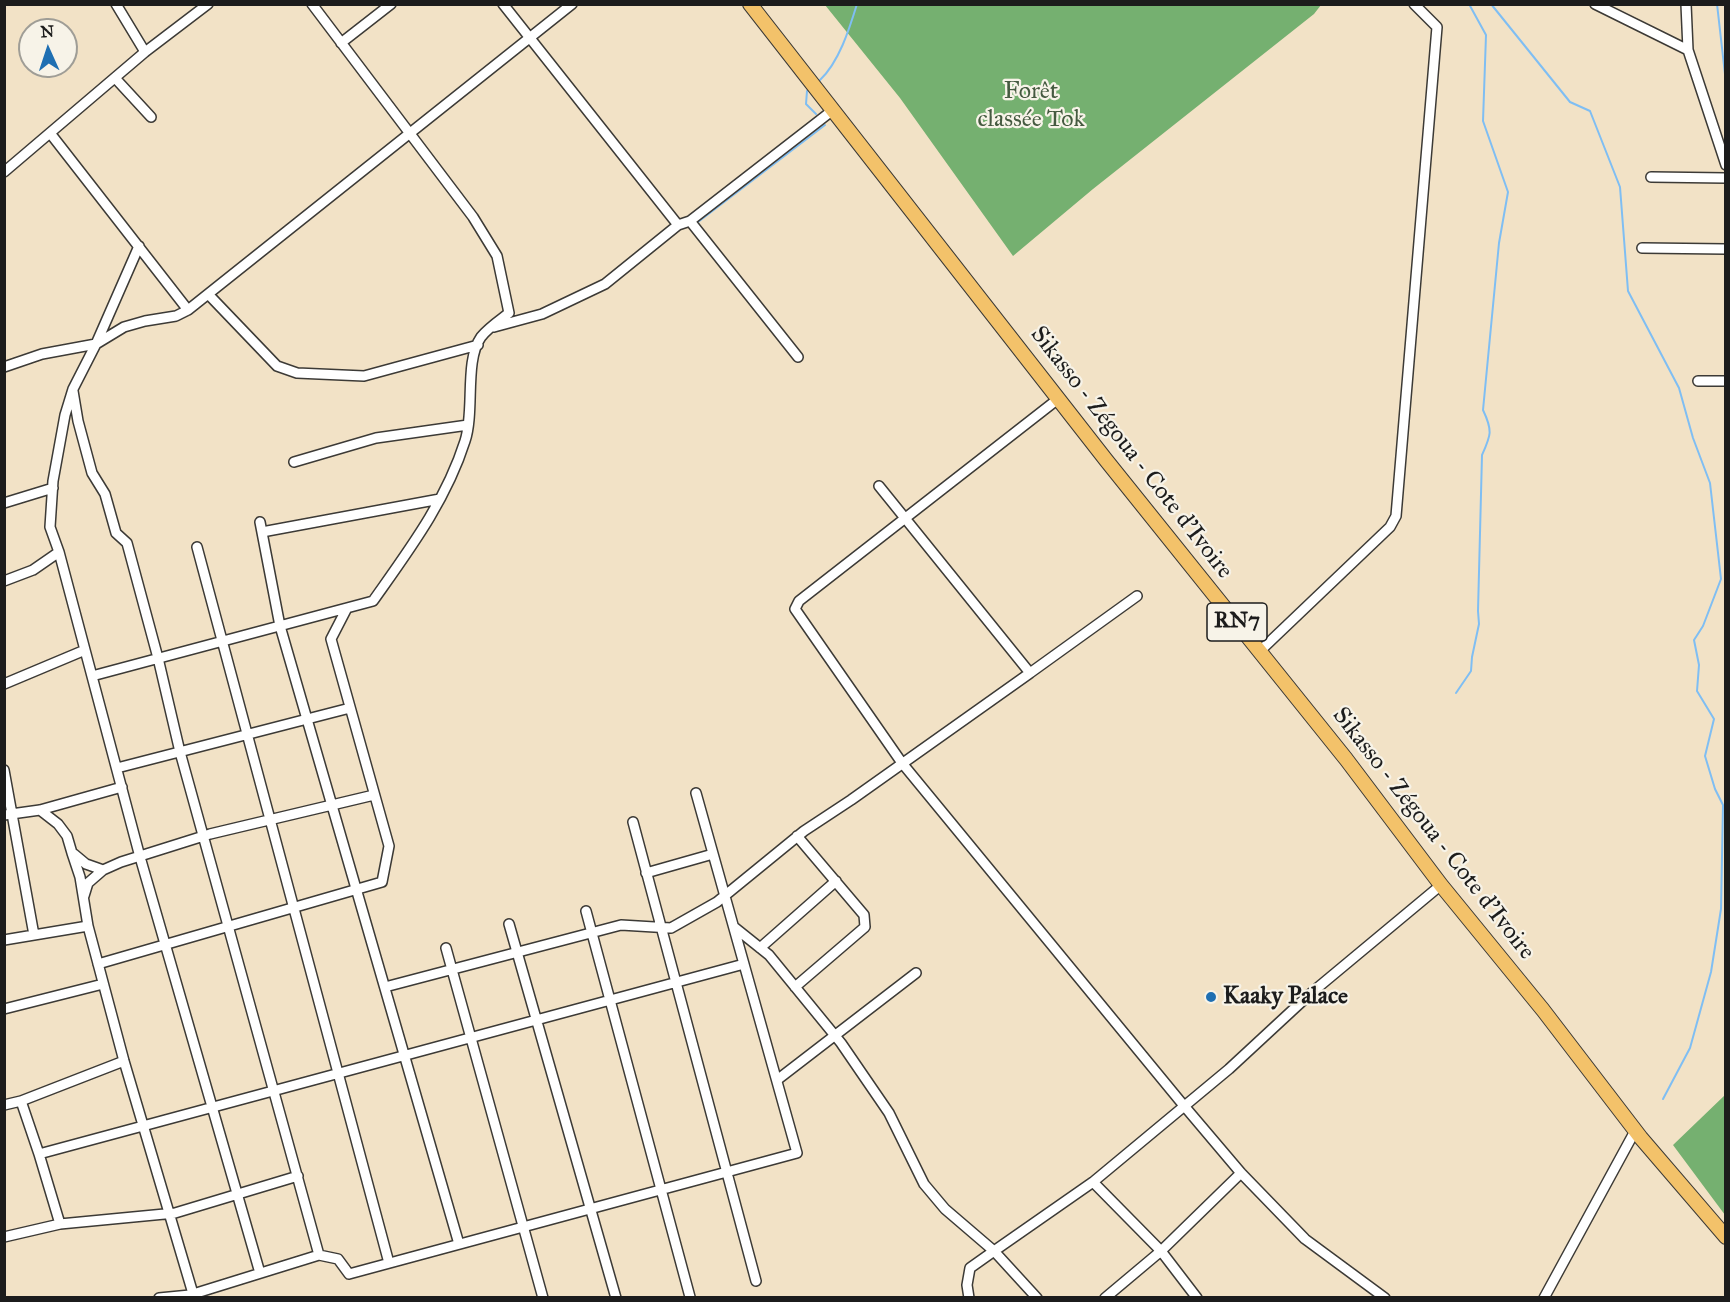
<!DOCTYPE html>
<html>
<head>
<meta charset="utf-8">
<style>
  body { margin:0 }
  #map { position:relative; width:1730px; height:1302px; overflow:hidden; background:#f2e2c6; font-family:"IM FELL Great Primer",serif }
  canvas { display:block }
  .frame { position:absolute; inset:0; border:6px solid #1c1c1c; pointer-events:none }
  .north { position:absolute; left:18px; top:18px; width:60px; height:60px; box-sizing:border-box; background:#f7f3e8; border:2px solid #9f9d96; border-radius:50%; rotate:357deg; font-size:16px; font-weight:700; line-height:24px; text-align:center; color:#1c1c1c }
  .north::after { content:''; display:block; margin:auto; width:21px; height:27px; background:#1f6fb2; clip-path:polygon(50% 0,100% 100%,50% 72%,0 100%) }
</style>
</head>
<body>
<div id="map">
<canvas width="1730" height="1302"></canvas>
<div class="frame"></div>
<div class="north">N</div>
</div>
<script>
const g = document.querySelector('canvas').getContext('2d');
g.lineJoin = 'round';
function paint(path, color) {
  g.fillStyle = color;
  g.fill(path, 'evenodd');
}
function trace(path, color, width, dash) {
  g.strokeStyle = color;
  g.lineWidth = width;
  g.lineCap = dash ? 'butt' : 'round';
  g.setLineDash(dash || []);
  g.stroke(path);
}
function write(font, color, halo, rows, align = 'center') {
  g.font = font + ' "IM FELL Great Primer",serif';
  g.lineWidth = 4.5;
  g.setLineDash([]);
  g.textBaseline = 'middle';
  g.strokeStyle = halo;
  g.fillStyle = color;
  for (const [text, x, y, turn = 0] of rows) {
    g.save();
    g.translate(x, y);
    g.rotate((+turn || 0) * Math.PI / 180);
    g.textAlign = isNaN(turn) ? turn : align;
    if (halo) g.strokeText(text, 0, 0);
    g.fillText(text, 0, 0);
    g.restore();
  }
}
const forest = new Path2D(`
  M825 5H1321L1314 14 1093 189 1013 256 900 98Z
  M1725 1095V1215L1673 1145Z`);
const stream = new Path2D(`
  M1491 4 1570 102 1590 111 1620 187 1628 291 1679 388 1693 438 1710 483 1721 579 1703 626 1694 640 1699 665 1697 691 1714 719 1705 756 1715 789 1723 805 1721 909 1711 972 1690 1048 1663 1099
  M1717 4 1726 83
  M820 80C839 62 849 30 857 4
  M807 91 806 104 816 114
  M698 222 825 125
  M1456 693 1471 671 1472 657 1479 624 1478 611 1482 455C1491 435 1493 431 1483 410L1499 243 1508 192 1483 121 1486 35 1469 4`);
const minor = new Path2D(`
  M116 4 145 52
  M503 4 678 225 690 221 833 110
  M1595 4 1688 50
  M1686 4 1688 50 1726 165
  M341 43 391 4
  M115 78 151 117
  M50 133 188 310
  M4 172 145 52 208 4
  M1651 177 1726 178
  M690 221 798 357
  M139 246 96 344 73 389 65 415 53 481 50 527 59 552 140 857 260 1273
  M1642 248 1726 249
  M208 294 277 366 297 373 364 376 478 345
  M494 327 542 314 605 284 678 225
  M4 367 42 354 96 344 124 327 145 321 176 316 188 310 572 4
  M1698 381H1726
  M73 391 78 421 92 473 105 494 116 533 127 543 158 658 180 752 319 1255
  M1058 399 799 601 795 609 902 763 1180 1101 1241 1173 1305 1239 1385 1298
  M294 462 376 438 468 425
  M4 503 53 488
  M260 522 280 626 459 1244
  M262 532 440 499
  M197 547 389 1263
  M4 581 33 570 59 552
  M1260 651 1390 527 1396 516 1437 27 1414 4
  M1030 673 1137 596
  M92 676 373 601C409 550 446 501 465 441 475 411 464 361 481 337 488 328 500 320 509 313L497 256 473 217 312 4
  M4 684 85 650
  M117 768 350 708
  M4 770 34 935
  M40 810 58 824 67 836 72 853 80 877 88 926 124 1061 194 1297
  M4 815 40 810 122 787
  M633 822 756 1281
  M74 854 86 864 103 870
  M646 873 713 854
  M84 896 88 883 103 870 121 862 210 834 374 795
  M586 911 690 1297
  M509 924 616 1298
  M734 927 769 955 841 1043 889 1113 924 1184 945 1209 994 1251 1093 1182 1229 1069 1310 994 1441 885
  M4 940 88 926
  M446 948 543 1298
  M760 948 836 881
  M98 964 382 882 389 846 331 639 347 608
  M385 987 621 925 671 928 717 902 804 831 851 800 1030 673 879 486
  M795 987 865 927 864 915 797 836
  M4 1009 103 984
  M777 1080 916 973
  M21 1101 124 1061
  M4 1105 21 1101 39 1154
  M1093 1182 1161 1251 1197 1298
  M60 1224 175 1213 298 1176
  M4 1237 60 1224 39 1154 744 964
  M159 1298 190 1295 319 1255 338 1259 349 1274 797 1153 696 793
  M969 1298 967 1285 970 1268 994 1251 1037 1298
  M1105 1298 1161 1251 1241 1173
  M1544 1298 1635 1131`);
const highway = new Path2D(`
  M750 4 1106 460 1346 759 1441 885 1543 1010 1641 1138 1726 1237`);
const markers = [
  [1211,997,6,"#1f6fb2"]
];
const shields = [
  [1237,622,60]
];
const shieldNames = [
  ["RN7",1237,622]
];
const parkNames = [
  ["Forêt",1031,92],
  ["classée Tok",1031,120]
];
const streetNames = [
  ["Sikasso - Zégoua - Cote d'Ivoire",1131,453,52],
  ["Sikasso - Zégoua - Cote d'Ivoire",1433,834,52]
];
const poiNames = [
  ["Kaaky Palace",1223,997]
];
paint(forest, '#75b070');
trace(stream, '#7fbef3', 2);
trace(minor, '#3c3a36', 12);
trace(highway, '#3c3a36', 16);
trace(minor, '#fff', 9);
trace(highway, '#f3c26a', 14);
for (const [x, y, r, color] of markers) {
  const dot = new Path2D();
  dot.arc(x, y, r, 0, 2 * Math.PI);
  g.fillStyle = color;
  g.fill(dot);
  trace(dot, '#f7f3e8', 2);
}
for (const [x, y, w] of shields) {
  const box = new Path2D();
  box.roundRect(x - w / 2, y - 19, w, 38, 4.5);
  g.fillStyle = '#f7f3e8';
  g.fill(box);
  trace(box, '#1c1c1c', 1.5);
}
write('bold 22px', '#1c1c1c', null, shieldNames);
write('24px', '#455a40', '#f7f3e8', parkNames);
write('24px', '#1c1c1c', '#f7f3e8', streetNames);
write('bold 24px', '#1c1c1c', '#f7f3e8', poiNames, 'left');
</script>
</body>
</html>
